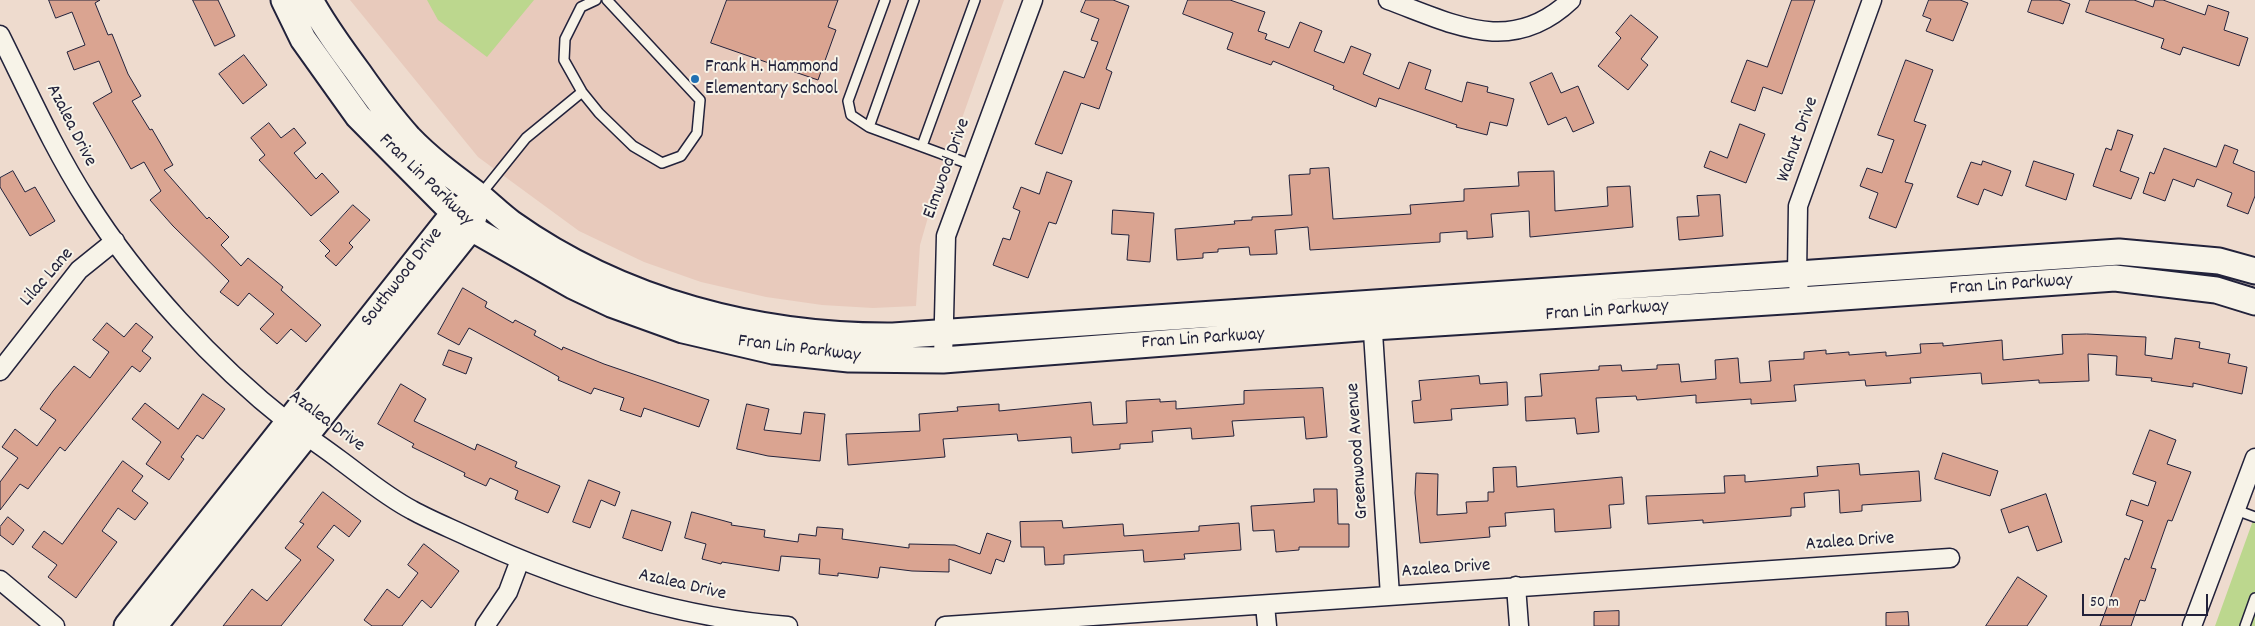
<!DOCTYPE html>
<html>
<head>
<meta charset="utf-8">
<style>
  body { margin:0 }
  #map { position:relative; width:2255px; height:626px; overflow:hidden; background:#eedbce; font-family:Dekko,sans-serif }
  canvas { display:block }
  .scale { position:absolute; left:2082px; top:594px; width:126px; height:22px; box-sizing:border-box; border:2px solid #22223b; border-top:0; padding-left:6px; font-size:15px; line-height:18px; white-space:nowrap; color:#22223b; -webkit-text-stroke:4px #f7f3e8; paint-order:stroke }
</style>
</head>
<body>
<div id="map">
<canvas width="2255" height="626"></canvas>
<div class="scale">50 m</div>
</div>
<script>
const g = document.querySelector('canvas').getContext('2d');
g.lineJoin = 'round';
function paint(path, color) {
  g.fillStyle = color;
  g.fill(path, 'evenodd');
}
function trace(path, color, width, dash) {
  g.strokeStyle = color;
  g.lineWidth = width;
  g.lineCap = dash ? 'butt' : 'round';
  g.setLineDash(dash || []);
  g.stroke(path);
}
function write(font, color, halo, rows, align = 'center') {
  g.font = font + ' Dekko,sans-serif';
  g.lineWidth = 4;
  g.setLineDash([]);
  g.textBaseline = 'middle';
  g.strokeStyle = halo;
  g.fillStyle = color;
  for (const [text, x, y, turn = 0] of rows) {
    g.save();
    g.translate(x, y);
    g.rotate((+turn || 0) * Math.PI / 180);
    g.textAlign = isNaN(turn) ? turn : align;
    if (halo) g.strokeText(text, 0, 0);
    g.fillText(text, 0, 0);
    g.restore();
  }
}
const built = new Path2D(`
  M350 0H1004L933 200 920 245 916 306 873 308 822 305 766 297 701 282 644 262 579 231 478 157Z`);
const green = new Path2D(`
  M427 0H534L487 57 438 20Z
  M2255 515V626H2215Z`);
const building = new Path2D(`
  M49 0H100L95 3 108 35 112 34 128 74 141 96 132 101 150 130 152 129 173 165 164 170 207 219 209 217 229 237 221 245 241 266 248 258 283 287 281 290 321 325 306 342 291 329 277 344 260 329 274 314 249 293 238 306 220 292 229 281 173 226 150 200 161 191 144 162 131 169 93 103 112 92 99 61 74 70 67 52 85 45 72 12 56 18Z
  M193 0H218L235 36 215 46Z
  M727 0H838L828 27 836 30 818 80 711 43Z
  M1086 0H1113L1129 6 1106 69 1112 72 1099 109 1081 103 1062 154 1035 144 1064 71 1084 78 1098 42 1091 40 1099 19 1081 12Z
  M1188 0H1230L1265 12 1258 31 1267 34 1265 39 1289 48 1300 22 1322 31 1314 51 1344 63 1351 46 1371 54 1363 74 1399 89 1409 62 1431 70 1425 89 1462 102 1467 82 1488 87 1487 92 1514 99 1507 126 1490 122 1487 135 1456 127 1457 125 1379 98 1376 107 1333 89 1334 86 1273 61 1271 65 1227 49 1233 33 1183 14Z
  M1792 0H1815L1782 94 1763 87 1755 111 1731 102 1747 60 1767 67Z
  M1929 0H1960L1968 3 1953 41 1926 31 1931 19 1923 16Z
  M2032 0H2059L2070 4 2063 24 2028 12Z
  M2090 0H2134L2153 7 2155 0H2163L2205 15 2208 5 2229 12 2224 30 2248 38 2239 66 2183 47 2180 55 2161 48 2164 39 2086 12Z
  M1631 15 1658 37 1641 59 1648 65 1628 90 1598 66 1621 38 1616 33Z
  M244 55 267 85 243 104 219 74Z
  M1906 60 1933 70 1914 121 1926 125 1905 182 1913 184 1896 228 1869 218 1878 193 1860 186 1867 168 1882 173 1894 140 1878 135Z
  M1552 73 1561 93 1578 86 1594 123 1573 132 1566 117 1548 125 1530 83Z
  M269 123 281 138 294 128 306 143 294 153 316 179 322 173 339 192 311 216 259 160 265 155 251 138Z
  M1740 124 1765 134 1746 183 1704 167 1710 151 1727 158Z
  M2118 130 2133 135 2120 171 2139 178 2131 199 2093 186 2106 148 2111 150Z
  M2225 145 2238 150 2233 163 2255 172V196L2248 214 2227 206 2232 193 2197 179 2194 187 2173 179 2165 201 2143 193 2150 172 2154 174 2164 148 2216 167Z
  M1983 161 2011 171 2002 196 1984 189 1978 205 1957 197 1971 162 1981 165Z
  M2034 161 2074 174 2066 200 2026 186Z
  M1329 168 1333 219 1411 214 1410 205 1464 201V189L1519 186 1518 172 1554 171 1555 211 1608 206 1607 187 1630 186 1633 227 1530 237 1529 211 1491 214 1493 237 1467 239V231L1440 233V242L1310 250 1308 227 1275 230 1277 254 1250 255 1249 247 1218 249V252L1203 253V258L1177 260 1175 229 1235 224 1234 221 1252 220V217L1292 215 1289 175 1310 174V169Z
  M13 171 25 192 35 187 55 221 30 236 0 187V178Z
  M1047 172 1072 181 1056 224 1049 222 1028 278 993 265 1003 238 1010 240 1020 211 1013 208 1021 187 1039 194Z
  M1720 195 1723 236 1679 240 1677 217 1699 216 1697 196Z
  M353 205 370 220 349 243 353 247 336 266 325 256 330 251 320 241Z
  M1113 210 1154 213 1150 262 1127 260 1129 235 1112 234Z
  M463 288 487 302 485 307 513 323 515 320 536 331 534 335 562 350 563 347 604 364 709 400 699 427 644 408 641 417 620 410 624 398 594 388 591 394 558 380 559 377 552 373 469 328 459 345 438 334Z
  M107 323 124 337 136 323 153 337 142 351 151 358 140 372 132 366 65 451 60 447 28 489 20 484 0 510V482L18 458 2 447 15 429 37 446 56 420 40 409 53 391 74 366 90 378 109 352 93 340Z
  M2087 334 2146 337 2145 355 2172 359 2175 338 2200 342 2199 348 2230 354 2228 363 2247 367 2242 394 2193 383V387L2151 381 2152 378 2116 375 2117 356 2088 354 2089 381 2039 383V380L1982 384 1981 373 1910 378 1911 383 1866 386 1865 380 1794 385 1796 401 1751 404V399L1696 403V395L1637 400 1636 396 1596 398 1599 432 1577 434 1575 418 1526 421 1525 397 1542 396 1540 374 1599 370V366L1621 365 1622 371 1657 369V365L1679 364 1681 382 1716 379 1715 360 1738 358 1740 383 1771 381 1769 361 1804 359V352L1826 350V354L1849 352V355L1886 352V356L1921 353 1920 344 1943 343V346L2002 340 2003 360 2063 354 2062 335Z
  M449 350 472 358 466 374 443 365Z
  M1479 376 1480 384 1507 382 1508 405 1451 409 1452 420 1414 423 1412 401 1421 400 1419 381Z
  M401 384 426 399 414 421 475 450 477 444 517 462 515 467 560 486 548 513 515 499 518 491 490 478 486 486 464 476 465 473 412 447 414 444 378 424Z
  M1323 388 1327 437 1306 439 1304 417 1232 421 1234 436 1192 439 1191 428 1152 431 1153 442 1120 444V449L1072 453 1071 437 1018 441 1017 434 943 439 945 457 848 465 846 434 920 431 919 414 958 411 957 407 999 404V411L1091 402 1093 425 1127 423 1126 401 1160 399V402L1176 401V409L1244 404V391Z
  M203 394 225 409 203 439 197 435 181 457 184 459 169 480 146 464 161 442 132 419 145 403 178 429Z
  M747 404 769 409 764 430 801 434 804 412 825 414 820 461 768 456 737 449Z
  M2150 430 2176 440 2167 464 2191 472 2172 521 2168 520 2151 568 2156 569 2145 601 2140 600 2131 626H2100L2125 558 2129 560 2143 521 2126 515 2131 500 2148 506 2156 482 2133 474Z
  M1943 453 1998 471 1990 496 1935 479Z
  M123 461 143 476 132 491 148 503 135 520 118 508 102 531 117 542 76 598 48 577 57 565 32 547 44 531 62 544Z
  M1859 464 1860 475 1919 471 1921 501 1862 505V511L1840 513 1839 490 1804 493 1805 507 1791 508V516L1703 523V520L1648 524 1646 496 1725 493 1724 476 1745 475V482L1818 476 1817 467Z
  M1516 467 1517 487 1622 477 1624 504 1609 505 1611 528 1555 532 1554 509 1505 513 1506 526 1489 527 1490 537 1420 543 1415 493 1416 473 1438 474 1437 515 1467 513 1466 502 1488 501V492H1494L1493 468Z
  M589 480 620 492 615 506 601 500 590 528 573 522Z
  M1314 489H1337L1338 524H1349V547H1299V550L1276 552 1274 530 1253 531 1251 506 1314 502Z
  M323 492 361 521 349 537 334 525 317 547 334 560 281 626H223L252 589 267 601 301 560 285 548 304 524 300 522Z
  M2046 494 2062 542 2037 551 2028 526 2009 533 2001 510Z
  M632 510 671 522 662 551 623 538Z
  M692 512 732 523 731 525 765 530 764 537 798 542 799 534 816 536 817 527 843 529 842 539 909 548V544L955 545 980 554 987 533 1011 541 1004 562 996 559 991 574 949 559V572L912 571 880 567 878 578 838 573V576L819 574 820 559 781 556 779 571 722 562 721 564 702 559 706 544 685 538Z
  M8 517 24 530 13 545 0 535V527Z
  M1062 521 1063 528 1123 524 1124 536 1199 531V526L1239 523 1241 550 1184 554 1185 559 1144 562 1143 550 1064 555V564L1045 565 1044 547H1021L1020 522Z
  M424 544 459 571 431 608 422 600 402 626H372L364 620 387 589 399 598 418 573 408 565Z
  M2018 577 2047 596 2027 626H1986Z
  M1619 611V626H1594V612Z
  M1908 612 1909 626H1886V613Z`);
const lane = new Path2D(`
  M596 0 581 7 565 39 564 60 582 92 599 113 633 146 662 163 681 156 697 133 700 100 607 0
  M885 0 848 101 851 115 869 127 972 165
  M869 127 914 0
  M922 146 975 0
  M481 194 526 138 582 92
  M2236 510 2255 517
  M2245 626 2255 598`);
const street = new Path2D(`
  M1388 0C1454 24 1511 57 1571 0
  M0 35C28 91 53 148 87 201 138 282 214 364 289 423 306 436 323 447 340 460 363 477 387 497 412 510 430 520 450 528 469 537 569 583 678 618 788 626
  M1800 300 1797 275 1798 206 1872 0
  M1372 317 1390 596
  M943 360 946 236 1033 0
  M0 371 79 270 115 241
  M0 580 55 626
  M1516 586 1519 626
  M1265 605 1267 626
  M485 626 508 592 520 560
  M945 626 1950 558
  M2192 626 2255 458`);
const secondary = new Path2D(`
  M284 0 303 39 358 116 454 213 471 228 573 286 611 304 683 330 773 351 849 359 943 360 1373 327 1800 300 2115 278 2216 290 2255 302
  M310 0C324 26 341 49 358 72 374 95 391 118 409 138 430 160 455 178 479 196 490 205 500 215 511 223 622 302 759 337 893 336L2119 252 2219 261 2255 271
  M127 626 454 213 467 205
  M154 626 471 228 475 212`);
const markers = [
  [695,79,5,"#1f6fb2"]
];
const poiNames = [
  ["Frank H. Hammond",705,68],
  ["Elementary School",705,90]
];
const streetNames = [
  ["Azalea Drive",70,126,63],
  ["Walnut Drive",1799,140,-70],
  ["Elmwood Drive",948,169,-70],
  ["Fran Lin Parkway",425,181,44],
  ["Lilac Lane",48,278,-49],
  ["Southwood Drive",403,278,-52],
  ["Fran Lin Parkway",2011,286,-4],
  ["Fran Lin Parkway",1607,312,-4],
  ["Fran Lin Parkway",1203,340,-4],
  ["Fran Lin Parkway",799,350,7],
  ["Azalea Drive",326,422,37],
  ["Greenwood Avenue",1359,451,-94],
  ["Azalea Drive",1850,543,-4],
  ["Azalea Drive",1446,570,-4],
  ["Azalea Drive",682,586,13]
];
paint(built, '#e8cabc');
paint(green, '#bcd78e');
paint(building, '#daa491');
trace(building, '#22223b', 1);
trace(lane, '#22223b', 12);
trace(street, '#22223b', 21);
trace(secondary, '#22223b', 29);
trace(lane, '#f7f3e8', 9);
trace(street, '#f7f3e8', 18);
trace(secondary, '#f7f3e8', 25);
for (const [x, y, r, color] of markers) {
  const dot = new Path2D();
  dot.arc(x, y, r, 0, 2 * Math.PI);
  g.fillStyle = color;
  g.fill(dot);
  trace(dot, '#f7f3e8', 2);
}
write('19px', '#22223b', '#f7f3e8', poiNames, 'left');
write('19px', '#22223b', '#f7f3e8', streetNames);
</script>
</body>
</html>
